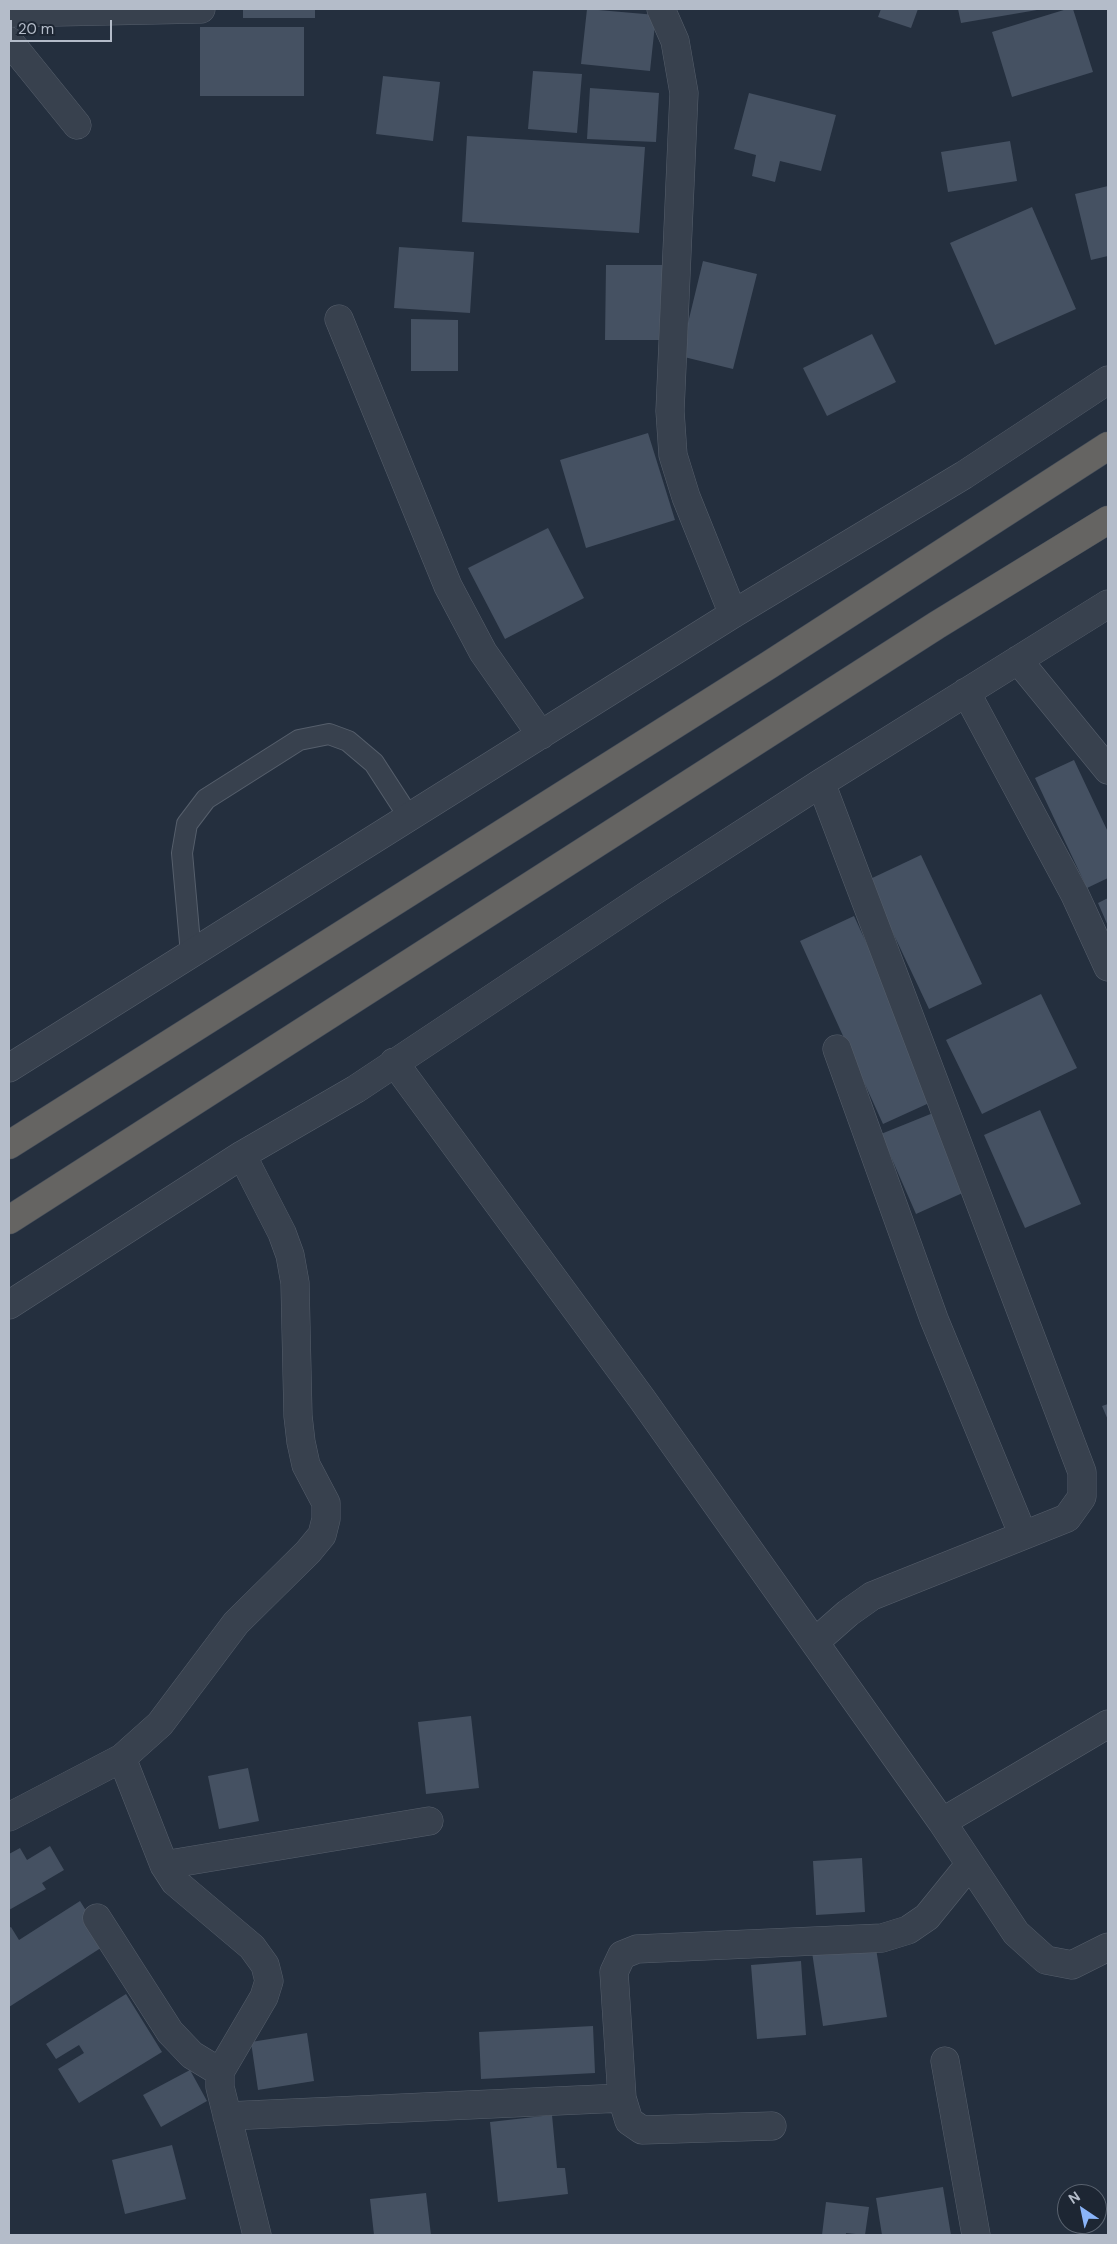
<!DOCTYPE html>
<html>
<head>
<meta charset="utf-8">
<style>
  body { margin:0 }
  #map { position:relative; width:1117px; height:2244px; overflow:hidden; background:#242f3e; font-family:"DM Sans",sans-serif }
  canvas { display:block }
  .frame { position:absolute; inset:0; border:10px solid #b4bcc9; pointer-events:none }
  .north { position:absolute; left:1057px; top:2184px; width:50px; height:50px; box-sizing:border-box; background:#1d2633; border:1px solid #59626f; border-radius:50%; rotate:326deg; font-size:14px; font-weight:700; line-height:20px; text-align:center; color:#b4bcc9 }
  .north::after { content:''; display:block; margin:auto; width:18px; height:22px; background:#8ab4f8; clip-path:polygon(50% 0,100% 100%,50% 72%,0 100%) }
  .scale { position:absolute; left:10px; top:20px; width:102px; height:22px; box-sizing:border-box; border:2px solid #b4bcc9; border-top:0; padding-left:6px; font-size:15px; line-height:18px; white-space:nowrap; color:#b4bcc9; -webkit-text-stroke:4px #1d2633; paint-order:stroke }
</style>
</head>
<body>
<div id="map">
<canvas width="1117" height="2244"></canvas>
<div class="frame"></div>
<div class="north">N</div>
<div class="scale">20 m</div>
</div>
<script>
const g = document.querySelector('canvas').getContext('2d');
g.lineJoin = 'round';
function paint(path, color) {
  g.fillStyle = color;
  g.fill(path, 'evenodd');
}
function trace(path, color, width, dash) {
  g.strokeStyle = color;
  g.lineWidth = width;
  g.lineCap = dash ? 'butt' : 'round';
  g.setLineDash(dash || []);
  g.stroke(path);
}
const building = new Path2D(`
  M243 9H315V18H243Z
  M587 9 656 15 650 71 581 64Z
  M881 9H918L911 28 878 17Z
  M958 9H1037V10L961 23Z
  M1067 9H1073L1093 72 1012 97 992 32Z
  M200 27H304V96H200Z
  M533 71 582 74 577 133 528 129Z
  M383 76 440 82 433 141 376 134Z
  M590 88 659 93 656 142 587 139Z
  M749 93 836 115 821 171 780 161 775 182 752 176 756 155 734 149Z
  M467 136 645 147 639 233 462 222Z
  M1010 141 1017 181 948 192 941 152Z
  M1108 186V256L1091 260 1075 194Z
  M1032 207 1076 309 995 345 950 243Z
  M399 247 474 252 470 313 394 308Z
  M703 261 757 274 733 369 680 356Z
  M606 265H666L665 340H605Z
  M411 319 458 320V371H411Z
  M872 334 896 382 827 416 803 368Z
  M648 433 675 520 586 548 560 460Z
  M548 528 584 598 505 639 468 568Z
  M1074 760 1108 832V878L1087 888 1035 778Z
  M921 855 982 984 929 1009 868 880Z
  M1108 898V926L1098 903Z
  M854 916 938 1099 883 1124 800 941Z
  M1041 994 1077 1068 982 1114 946 1040Z
  M1040 1110 1081 1204 1025 1228 984 1135Z
  M933 1113 967 1191 916 1214 881 1134Z
  M1108 1404V1420L1102 1406Z
  M471 1716 479 1788 426 1794 418 1722Z
  M248 1768 259 1821 219 1829 208 1776Z
  M50 1846 64 1870 42 1883 46 1889 9 1910V1854L20 1848 27 1860Z
  M862 1858 865 1912 816 1915 813 1861Z
  M80 1901 107 1944 9 2007V1928L11 1927 19 1940Z
  M875 1942 887 2017 823 2026 812 1952Z
  M801 1961 806 2035 757 2039 751 1965Z
  M126 1994 162 2052 79 2103 58 2069 84 2053 79 2045 56 2059 46 2044Z
  M593 2026 595 2073 481 2079 479 2032Z
  M307 2033 314 2081 258 2090 251 2042Z
  M190 2070 207 2101 161 2127 143 2095Z
  M552 2115 557 2168H565L568 2194 498 2202 490 2122Z
  M172 2145 186 2199 125 2214 112 2160Z
  M943 2187 951 2235H882L876 2198Z
  M426 2193 431 2235H374L370 2199Z
  M826 2202 869 2207 865 2235 846 2233V2235H822Z`);
const service = new Path2D(`
  M191 954 182 853 187 824 206 799 299 740 329 734 348 741 374 763 409 817`);
const minor = new Path2D(`
  M661 9 675 41 684 93 670 411 673 455 686 497 733 614
  M9 13 201 9
  M9 41 77 125
  M339 319 448 586 483 652 541 735
  M1018 660 1108 770
  M966 692 1075 895 1108 967
  M837 1049 934 1319 1023 1535
  M394 1062 642 1399 942 1822 1016 1933 1046 1960 1072 1965 1108 1947
  M9 1068 733 614 964 475 1108 380
  M242 1155 282 1233 290 1255 295 1283 298 1416 301 1442 306 1465 326 1503V1519L322 1535 308 1552 236 1623 160 1724 122 1758 164 1865 175 1882 252 1947 265 1965 269 1981 264 1997 220 2072V2087L257 2235
  M9 1305 242 1155 356 1089 649 894 821 783 1108 604
  M815 1642 848 1613 872 1596 1067 1518 1082 1497V1472L821 783
  M9 1817 122 1758
  M942 1822 1108 1724
  M164 1865 429 1821
  M97 1918 170 2032 192 2055 220 2072
  M945 2061 976 2235
  M227 2116 622 2098
  M772 2126 642 2130 629 2121 622 2098 614 1972 622 1955 637 1949 882 1938 908 1930 927 1917 970 1864`);
const trunk = new Path2D(`
  M9 1145 769 665 1108 446
  M9 1220 937 625 1108 520`);
paint(building, '#455162');
trace(service, '#565f6c', 22);
trace(minor, '#565f6c', 29);
trace(trunk, '#434c59', 29);
trace(service, '#38414e', 20);
trace(minor, '#38414e', 28);
trace(trunk, '#656462', 28);
</script>
</body>
</html>
